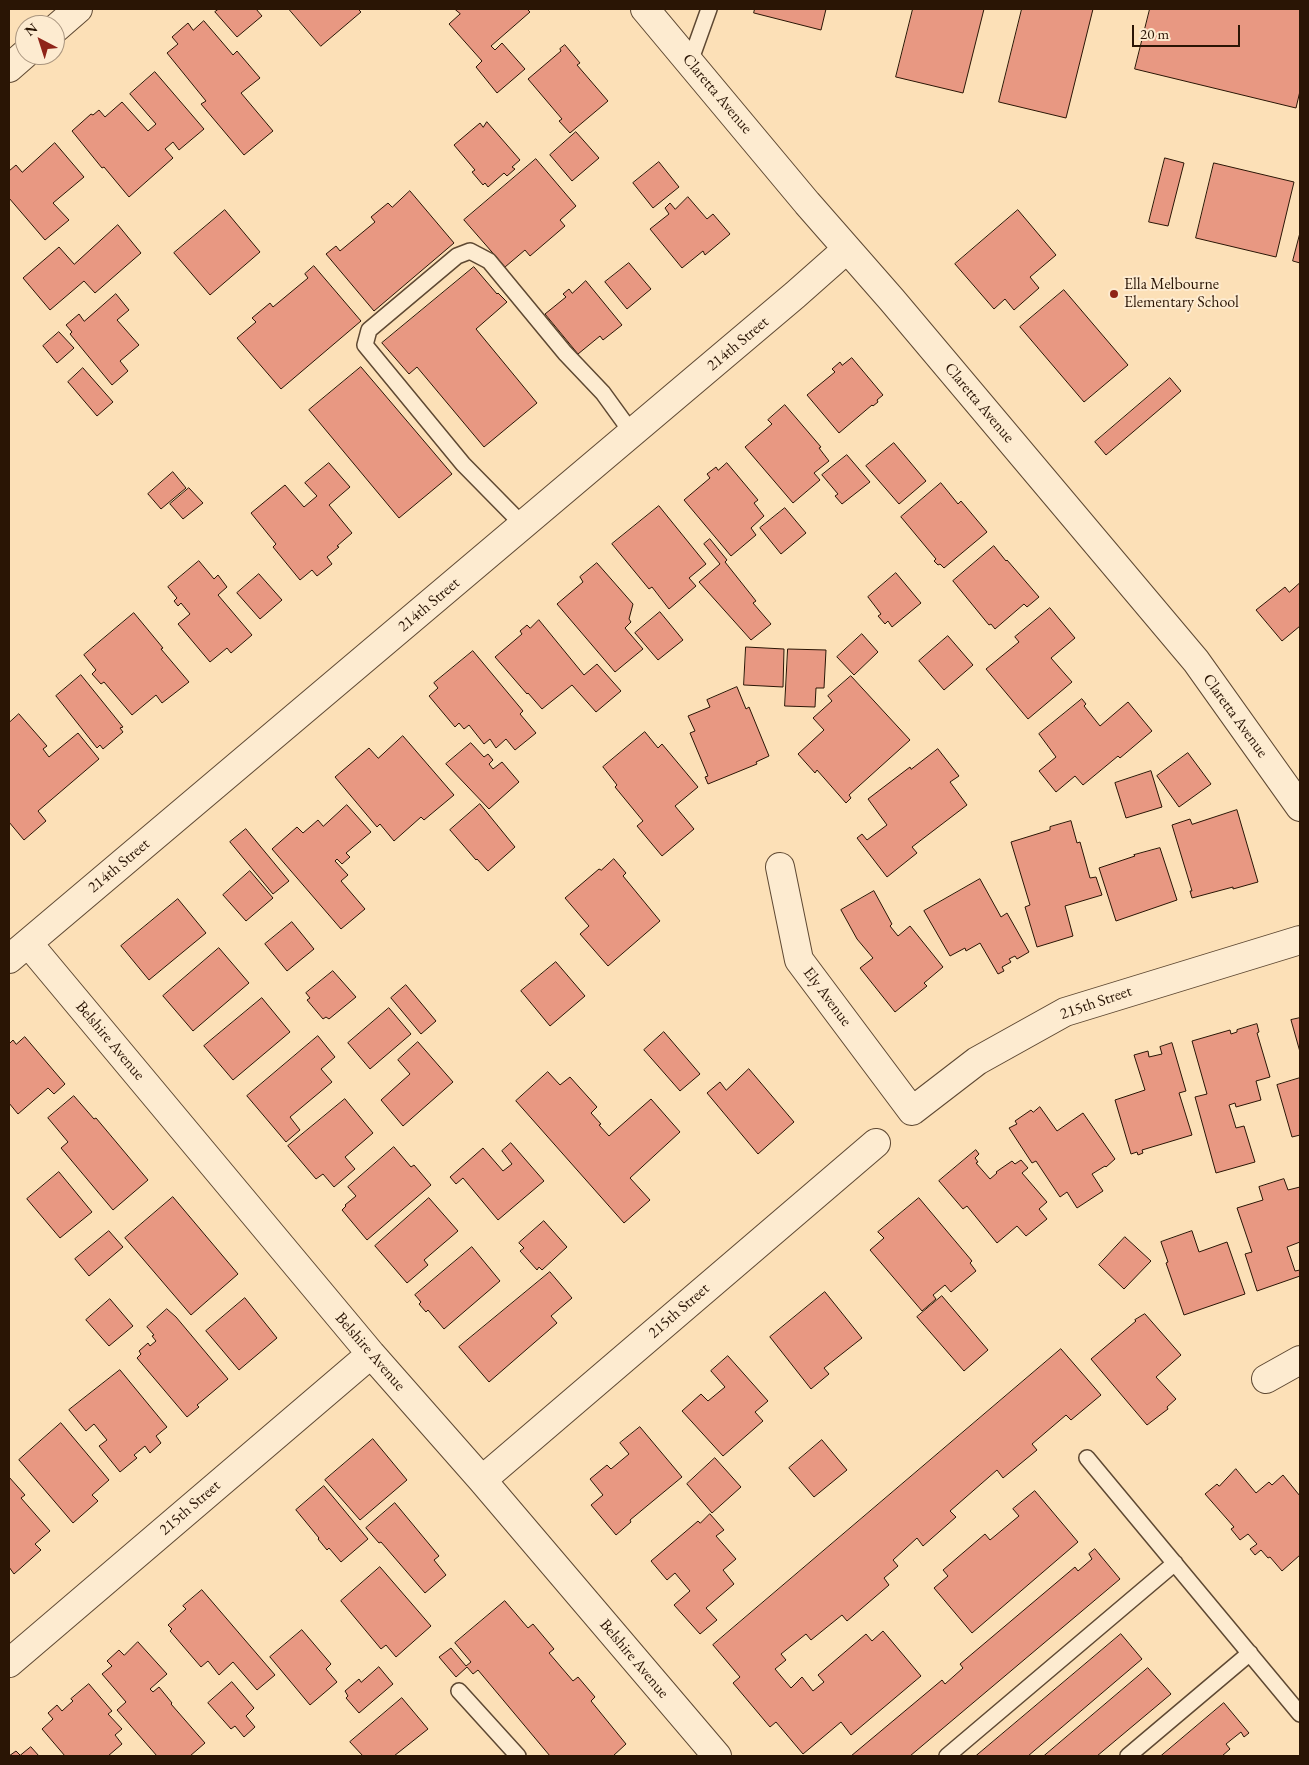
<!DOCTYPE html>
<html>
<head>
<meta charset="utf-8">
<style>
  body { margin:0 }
  #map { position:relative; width:1309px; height:1765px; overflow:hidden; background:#fce0b7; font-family:"EB Garamond",serif }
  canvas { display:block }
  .frame { position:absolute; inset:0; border:10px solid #2a1505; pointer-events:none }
  .north { position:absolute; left:15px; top:15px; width:50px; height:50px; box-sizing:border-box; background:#fdebd0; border:1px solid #a9957f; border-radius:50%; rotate:320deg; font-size:14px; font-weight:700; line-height:20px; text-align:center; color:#2a1505 }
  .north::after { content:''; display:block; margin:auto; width:18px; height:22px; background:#8f2418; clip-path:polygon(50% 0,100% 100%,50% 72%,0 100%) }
  .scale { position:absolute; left:1132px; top:25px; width:108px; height:22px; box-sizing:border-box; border:2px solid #2a1505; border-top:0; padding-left:6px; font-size:15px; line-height:18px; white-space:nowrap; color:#2a1505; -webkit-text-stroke:4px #fdebd0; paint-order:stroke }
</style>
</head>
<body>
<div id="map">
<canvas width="1309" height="1765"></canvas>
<div class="frame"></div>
<div class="north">N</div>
<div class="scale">20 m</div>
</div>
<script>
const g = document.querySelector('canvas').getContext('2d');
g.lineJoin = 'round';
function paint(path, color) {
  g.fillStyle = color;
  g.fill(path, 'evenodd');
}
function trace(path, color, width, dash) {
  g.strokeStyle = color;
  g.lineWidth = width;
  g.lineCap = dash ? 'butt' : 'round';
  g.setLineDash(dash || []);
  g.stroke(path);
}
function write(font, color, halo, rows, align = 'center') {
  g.font = font + ' "EB Garamond",serif';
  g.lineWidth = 4;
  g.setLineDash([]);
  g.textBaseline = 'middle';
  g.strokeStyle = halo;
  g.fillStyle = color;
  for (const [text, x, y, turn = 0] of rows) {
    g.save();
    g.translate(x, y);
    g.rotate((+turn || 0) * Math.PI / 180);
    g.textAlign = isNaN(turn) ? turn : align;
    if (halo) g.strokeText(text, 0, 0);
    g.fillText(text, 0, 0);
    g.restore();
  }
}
const building = new Path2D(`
  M219 9H256L262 16 237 37 215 12Z
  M289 9H358L361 12 321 46Z
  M455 9H527L530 12 491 46 495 50 502 43 525 69 497 93 476 67 482 61 449 24 460 14Z
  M755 9H826L821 30 754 13Z
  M913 9H984L963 93 896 77Z
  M1022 9H1093L1066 118 999 102Z
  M1150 9H1300V91L1296 108 1135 69Z
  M204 21 233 55 237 51 260 78 241 93 273 131 244 155 201 104 206 101 167 53 178 44 172 37 188 23 193 30Z
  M565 45 580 63 577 65 608 101 570 133 559 121 562 119 528 79 561 51 560 49Z
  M155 72 204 129 179 150 173 142 165 149 173 158 129 197 104 167 102 168 72 131 91 114 93 115 99 110 105 117 122 102 148 131 156 124 130 94Z
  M487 122 520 160 512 167 515 169 507 176 504 173 488 187 485 183 483 185 472 172 475 170 454 145 480 123 483 127Z
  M576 132 599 158 572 181 550 155Z
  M55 143 84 177 53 203 69 220 45 240 9 198V171L16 165 22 172Z
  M1165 158 1184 163 1168 226 1149 222Z
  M536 159 576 206 560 220 565 226 530 256 525 250 505 267 464 220Z
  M659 162 679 187 653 208 633 183Z
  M1214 163 1294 182 1276 257 1196 238Z
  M410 191 454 243 374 311 326 254 336 246 340 251 375 222 371 217 388 203 392 207Z
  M688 197 707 219 713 214 730 234 705 255 703 251 682 268 650 229 669 214 665 208 670 203 675 209Z
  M225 210 260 252 210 295 174 253Z
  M1018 210 1056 255 1030 277 1039 288 1014 310 1005 299 994 309 955 264Z
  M118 225 141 253 95 293 84 281 50 310 23 278 59 247 74 264Z
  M1300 233V263L1293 261Z
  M629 263 651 289 627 309 605 282Z
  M314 266 361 321 281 389 237 338 256 322 252 318 270 303 273 307 308 278 305 274Z
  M474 267 497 294 498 293 507 302 476 329 537 403 484 447 417 367 409 374 382 343Z
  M586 281 622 325 603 340 600 336 578 354 545 314 566 297 563 294 569 289 572 293Z
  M1064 290 1128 365 1084 402 1020 327Z
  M116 294 129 310 117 320 139 345 120 361 128 371 112 385 70 334 72 332 66 325 79 314 84 321Z
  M59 332 74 348 57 363 43 346Z
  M852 358 883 395 877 400 878 402 873 406 872 405 839 433 807 395 835 372 832 369 840 362 842 365Z
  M361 367 452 474 399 518 309 410Z
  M83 368 113 402 97 416 68 382Z
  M1170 378 1181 391 1106 455 1095 442Z
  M785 405 821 447 819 448 829 461 814 473 820 480 793 503 745 447 772 424 768 420Z
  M894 443 926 481 899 504 866 466Z
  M847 455 870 482 842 504 835 496 838 494 822 475Z
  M329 463 350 487 329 505 352 533 337 546 339 547 327 557 332 564 317 576 312 570 300 580 273 547 276 544 251 513 285 485 304 507 317 496 305 483Z
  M727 463 758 500 754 503 764 516 751 528 756 535 731 556 684 500 710 478 707 474 716 467 718 470Z
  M173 472 186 488 161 509 148 494Z
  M941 483 958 504 961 501 987 532 944 568 940 564 938 565 934 561 936 559 901 517Z
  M189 488 203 503 183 519 170 504Z
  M659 506 706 564 689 578 696 586 669 609 652 587 649 589 612 544Z
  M785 508 806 533 781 554 760 528Z
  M710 539 727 560 725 562 756 601 753 603 771 624 751 640 699 582 720 564 704 544Z
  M994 546 1006 561 1007 560 1039 597 1027 607 1024 604 995 629 991 624 989 625 953 581Z
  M199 561 214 579 218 575 227 587 218 595 252 635 231 653 227 648 210 662 178 624 190 614 181 603 178 606 174 601 177 598 168 587Z
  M597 563 633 604 629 619 631 622 625 628 643 649 615 672 557 604 583 582 580 577Z
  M896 573 921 603 892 627 888 621 885 624 878 616 881 614 868 597Z
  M259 574 282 600 260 619 237 593Z
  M1300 583V626L1282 641 1256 610 1285 587 1289 592Z
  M1050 608 1075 638 1051 658 1072 682 1028 719 986 669 1019 642 1015 637Z
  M660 612 683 640 658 660 635 633Z
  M134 613 163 648 161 649 189 682 162 703 156 695 132 715 104 682 101 684 92 674 96 670 84 655Z
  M539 620 584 675 597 664 621 691 596 712 572 685 542 709 528 693 527 694 495 657 522 634 520 631 527 625 530 628Z
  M862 634 878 652 854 675 837 657Z
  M948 636 973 665 944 690 919 661Z
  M746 647 784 649 783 687 744 685Z
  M788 649 826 650 824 688H816L815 707 785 706Z
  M473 651 523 711 520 714 536 733 515 750 506 739 496 748 490 739 484 744 469 725 464 729 459 723 455 727 429 696 438 688 434 683Z
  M81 675 123 727 120 728 123 732 103 749 100 745 97 748 56 696Z
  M851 676 910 740 849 795 851 798 846 803 817 770 815 773 798 754 824 730 813 718 832 701 828 696Z
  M737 687 746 709 749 707 769 756 756 762 757 764 708 784 705 777 708 776 690 733 695 731 688 716 710 707 707 700Z
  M1082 699 1086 704 1084 706 1100 726 1128 702 1152 731 1120 758 1118 756 1083 785 1075 776 1056 792 1039 771 1056 757 1039 734Z
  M19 714 47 746 43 749 49 757 78 733 99 759 38 811 46 821 24 840 9 822V723Z
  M645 732 658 748 662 744 698 787 675 806 694 829 662 856 637 826 643 821 615 787 617 785 603 767Z
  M403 736 454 795 424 820 421 817 394 841 380 824 377 827 335 777 369 748 378 758Z
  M471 743 484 757 488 754 493 760 489 764 493 769 502 762 519 782 489 809 446 764Z
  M938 749 959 776 950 782 967 805 912 847 917 853 887 877 857 838 862 834 867 840 887 825 868 799 910 767 911 769Z
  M1188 753 1211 784 1179 807 1157 776Z
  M1151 771 1162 807 1126 818 1115 783Z
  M480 804 515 847 488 871 477 859 476 860 450 830Z
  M347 805 371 832 346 853 350 857 342 864 337 859 335 861 348 875 341 881 365 909 341 929 272 849 297 827 303 833 318 820 323 826Z
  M1237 810 1258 882 1233 889V887L1192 898 1190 891H1192L1172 825 1190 819 1192 824Z
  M1071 821 1077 843 1080 842 1090 878 1096 877 1102 895 1065 906 1073 936 1037 947 1025 907 1030 905 1011 842 1050 830V827Z
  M246 829 289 881 273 894 230 842Z
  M1160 848 1177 900 1116 921 1099 868 1135 856 1134 855Z
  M614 859 626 873 623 876 660 921 608 966 580 934 589 926 565 898 599 869 601 870Z
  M250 871 273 898 246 921 223 895Z
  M980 879 1001 917 1007 913 1029 952 1017 959 1015 956 1009 959 1011 962 1002 967 1004 971 998 974 980 943 966 951 965 948 950 956 924 911Z
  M874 891 892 924 890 926 898 936 910 926 943 967 924 983 927 986 895 1012 860 968 873 958 857 939 841 910Z
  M178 899 206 933 149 980 121 946Z
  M292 922 314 949 287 971 265 944Z
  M219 948 249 983 193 1031 163 996Z
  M556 962 585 996 550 1026 521 991Z
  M333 971 356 997 329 1019 326 1017 323 1019 307 1000 310 998 306 993Z
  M406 985 436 1021 421 1034 391 998Z
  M262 998 290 1032 233 1080 204 1046Z
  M389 1008 411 1034 370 1069 348 1043Z
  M1300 1018V1052L1291 1020Z
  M1257 1024 1259 1032 1257 1033 1270 1077 1256 1081 1261 1100 1236 1107 1235 1103 1229 1105 1236 1128 1244 1126 1255 1162 1216 1173 1195 1097 1207 1094 1192 1041 1230 1030 1231 1034 1237 1032V1030Z
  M664 1032 700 1074 680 1091 644 1050Z
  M318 1036 335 1057 321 1069 332 1082 290 1117 300 1130 286 1142 247 1096Z
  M25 1037 65 1084 54 1094 48 1088 18 1114 9 1103V1044L13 1040 16 1044Z
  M418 1042 453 1082 403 1126 381 1100 410 1074 398 1060Z
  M1172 1043 1186 1091 1179 1093 1192 1135 1142 1150 1143 1153 1138 1155 1137 1152 1131 1154 1115 1100 1145 1090 1134 1055 1148 1051 1149 1057 1162 1054 1160 1047Z
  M749 1069 794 1122 758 1154 707 1093 720 1082 726 1090Z
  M548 1072 560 1085 570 1077 597 1107 591 1113 601 1124 599 1125 609 1136 651 1099 680 1132 630 1178 650 1200 624 1223 516 1101Z
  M1300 1078V1135L1292 1137 1277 1085Z
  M74 1096 94 1119 96 1118 148 1180 113 1210 61 1148 68 1142 48 1118Z
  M345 1099 373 1133 345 1157 355 1169 334 1187 323 1174 316 1179 288 1146Z
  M1040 1107 1057 1131 1083 1113 1115 1159 1106 1167 1105 1166 1092 1174 1103 1191 1077 1208 1067 1192 1060 1197 1036 1161 1032 1163 1009 1128 1017 1124 1015 1121 1031 1110 1033 1112Z
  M511 1143 544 1181 498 1220 463 1178 456 1184 450 1177 483 1148 503 1171 512 1164 502 1151Z
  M394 1147 411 1167 414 1165 431 1185 367 1240 342 1210 346 1206 345 1205 356 1196 348 1187Z
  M976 1150 979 1154 975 1158 978 1162 976 1163 990 1179 997 1173 996 1172 1012 1161 1015 1164 1021 1160 1028 1168 1022 1173 1047 1202 1039 1209 1047 1219 1026 1236 1017 1226 997 1243 967 1206 963 1209 939 1181Z
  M59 1172 92 1212 60 1238 27 1199Z
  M1284 1179 1288 1190 1300 1187V1242L1287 1247 1295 1271 1300 1270V1276L1257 1291 1245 1254 1252 1252 1237 1208 1263 1200 1259 1187Z
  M173 1197 238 1274 191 1315 125 1238Z
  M429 1198 458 1231 424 1260 428 1265 407 1283 375 1246Z
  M919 1198 972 1261 970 1263 976 1271 951 1292 945 1285 933 1295 936 1299 922 1311 870 1250 884 1238 878 1232Z
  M544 1221 567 1247 542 1270 539 1267 537 1270 520 1251 524 1248 519 1243Z
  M109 1231 123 1247 89 1276 75 1259Z
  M1192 1231 1199 1252 1227 1242 1245 1294 1184 1315 1166 1263 1168 1262 1161 1242Z
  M1125 1237 1151 1261 1124 1289 1099 1265Z
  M472 1247 500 1281 444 1329 428 1310 426 1312 419 1304 421 1302 415 1295Z
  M550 1272 572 1298 551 1316 557 1323 489 1382 459 1347Z
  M825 1292 862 1338 824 1368 829 1374 811 1389 770 1337Z
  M942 1296 988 1350 964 1371 917 1317Z
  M245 1298 277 1338 239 1370 206 1331Z
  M110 1299 133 1326 109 1346 86 1320Z
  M167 1309 176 1317 228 1379 197 1405 199 1407 187 1417 137 1358 141 1354 139 1351 148 1343 150 1346 156 1341 152 1336 154 1335 147 1327Z
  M1145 1314 1181 1355 1156 1377 1176 1399 1167 1407 1168 1409 1147 1425 1091 1359 1136 1321 1135 1320Z
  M1061 1349 1101 1395 1071 1420 1066 1415 1032 1444 1037 1450 1003 1478 997 1470 950 1511 956 1517 923 1546 917 1538 893 1560 898 1566 884 1578 889 1585 847 1621 842 1615 811 1640 806 1634 781 1654 786 1660 775 1669 791 1688 802 1677 813 1691 824 1682 818 1675 866 1634 872 1641 883 1631 921 1676 851 1735 841 1722 803 1754 776 1722 770 1727 733 1683 740 1677 713 1645Z
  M728 1356 768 1401 755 1412 763 1421 723 1456 682 1411 701 1394 708 1401 725 1387 711 1371Z
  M120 1370 167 1427 156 1436 161 1443 150 1453 145 1446 134 1455 137 1458 120 1472 99 1446 107 1440 94 1424 86 1431 69 1410Z
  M61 1423 109 1480 92 1495 98 1501 73 1523 19 1460Z
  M640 1427 682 1477 630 1520 631 1522 616 1535 591 1505 603 1495 590 1479 607 1465 611 1469 629 1454 620 1443Z
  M373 1439 407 1480 360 1520 325 1480Z
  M822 1440 847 1470 814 1497 789 1468Z
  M715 1458 741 1487 712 1513 687 1484Z
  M1236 1469 1256 1493 1269 1482 1272 1485 1283 1475 1300 1496V1555L1282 1571 1270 1557 1268 1558 1261 1550 1255 1555 1250 1549 1257 1544 1248 1534 1240 1540 1231 1529 1234 1527 1205 1494 1217 1484 1219 1486Z
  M9 1477 25 1495 21 1498 50 1531 35 1544 41 1550 14 1574 9 1567Z
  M324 1486 368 1539 341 1562 329 1548 327 1550 318 1539 319 1538 296 1510Z
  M1035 1491 1078 1542 972 1633 934 1588 948 1576 943 1570 985 1534 990 1540 1019 1516 1013 1509Z
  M395 1503 439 1556 434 1560 446 1575 425 1593 381 1542 379 1543 366 1528Z
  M710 1514 724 1530 716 1536 736 1559 723 1570 734 1584 706 1608 717 1620 700 1634 674 1605 690 1591 675 1573 667 1580 651 1561 698 1521 700 1523Z
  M1095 1549 1120 1579 910 1756H851L942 1680 945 1684 963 1668 960 1664 1075 1567 1078 1571 1092 1559 1089 1554Z
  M380 1567 431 1626 396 1657 386 1645 381 1649 341 1601Z
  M202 1590 275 1675 257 1690 233 1662 219 1675 208 1661 201 1667 170 1631 172 1629 168 1625 186 1609 183 1606Z
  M505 1601 528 1628 533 1624 554 1649 549 1653 573 1681 578 1677 595 1697 591 1701 626 1744 613 1756H550L478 1670 473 1674 467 1667 456 1677 439 1657 451 1648 466 1666 471 1662 455 1643Z
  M302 1630 331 1664 326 1669 337 1682 310 1705 270 1657Z
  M1121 1634 1142 1659 1028 1756H976Z
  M138 1642 167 1674 150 1689 153 1692 159 1687 172 1703 171 1704 205 1743 190 1756H157L117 1710 126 1702 102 1674 112 1666 107 1661 119 1650 124 1655Z
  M379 1667 393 1684 359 1713 346 1698 348 1696 345 1691 359 1679 361 1682Z
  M1148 1668 1171 1694 1097 1756H1044Z
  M232 1682 254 1708 246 1716 255 1727 244 1737 235 1726 231 1729 208 1703Z
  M89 1684 112 1711 108 1714 122 1729 115 1735 122 1744 108 1756H65L42 1729 53 1719 48 1713 57 1705 62 1711 73 1701 71 1699Z
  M402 1698 428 1729 394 1756H363L350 1742Z
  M1224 1703 1249 1733 1244 1737 1241 1732 1226 1744 1230 1749 1222 1756H1161Z
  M31 1747 39 1756H9L16 1751 20 1755Z`);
const lane = new Path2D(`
  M690 62 709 9
  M523 525 463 464 365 345 369 330 457 256 470 251 489 261 565 353 603 393 632 433
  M1087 1458 1300 1714
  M459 1691 518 1756
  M947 1756 1175 1563
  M1128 1756 1250 1653`);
const street = new Path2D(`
  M645 9 807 203 892 300 1196 661 1300 807
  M55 29 78 9
  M9 68 25 54
  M780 867 799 960 912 1111 977 1061 1065 1012 1300 940
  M28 943 371 1354 482 1480 717 1756
  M9 959 795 295 847 249
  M1266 1379 1300 1360
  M482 1480 876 1143
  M9 1663 371 1354`);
const markers = [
  [1114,294,5,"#8f2418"]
];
const streetNames = [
  ["Claretta Avenue",717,94,50],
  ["214th Street",738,344,-40],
  ["Claretta Avenue",979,403,50],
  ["214th Street",429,605,-40],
  ["Claretta Avenue",1235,716,54],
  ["214th Street",119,866,-40],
  ["Ely Avenue",827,997,53],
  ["215th Street",1096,1003,-19],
  ["Belshire Avenue",110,1041,50],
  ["215th Street",679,1311,-41],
  ["Belshire Avenue",370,1352,49],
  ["215th Street",190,1508,-41],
  ["Belshire Avenue",634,1659,50]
];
const poiNames = [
  ["Ella Melbourne",1124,285],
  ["Elementary School",1124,303]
];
paint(building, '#e89882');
trace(building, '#2a1505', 1);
trace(lane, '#5e4832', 18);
trace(street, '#5e4832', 30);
trace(lane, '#fdebd0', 15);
trace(street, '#fdebd0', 28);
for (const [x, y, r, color] of markers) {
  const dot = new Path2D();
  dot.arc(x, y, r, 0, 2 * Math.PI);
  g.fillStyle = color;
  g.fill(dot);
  trace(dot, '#fdebd0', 2);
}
write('16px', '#2a1505', '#fdebd0', streetNames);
write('16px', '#2a1505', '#fdebd0', poiNames, 'left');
</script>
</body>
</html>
